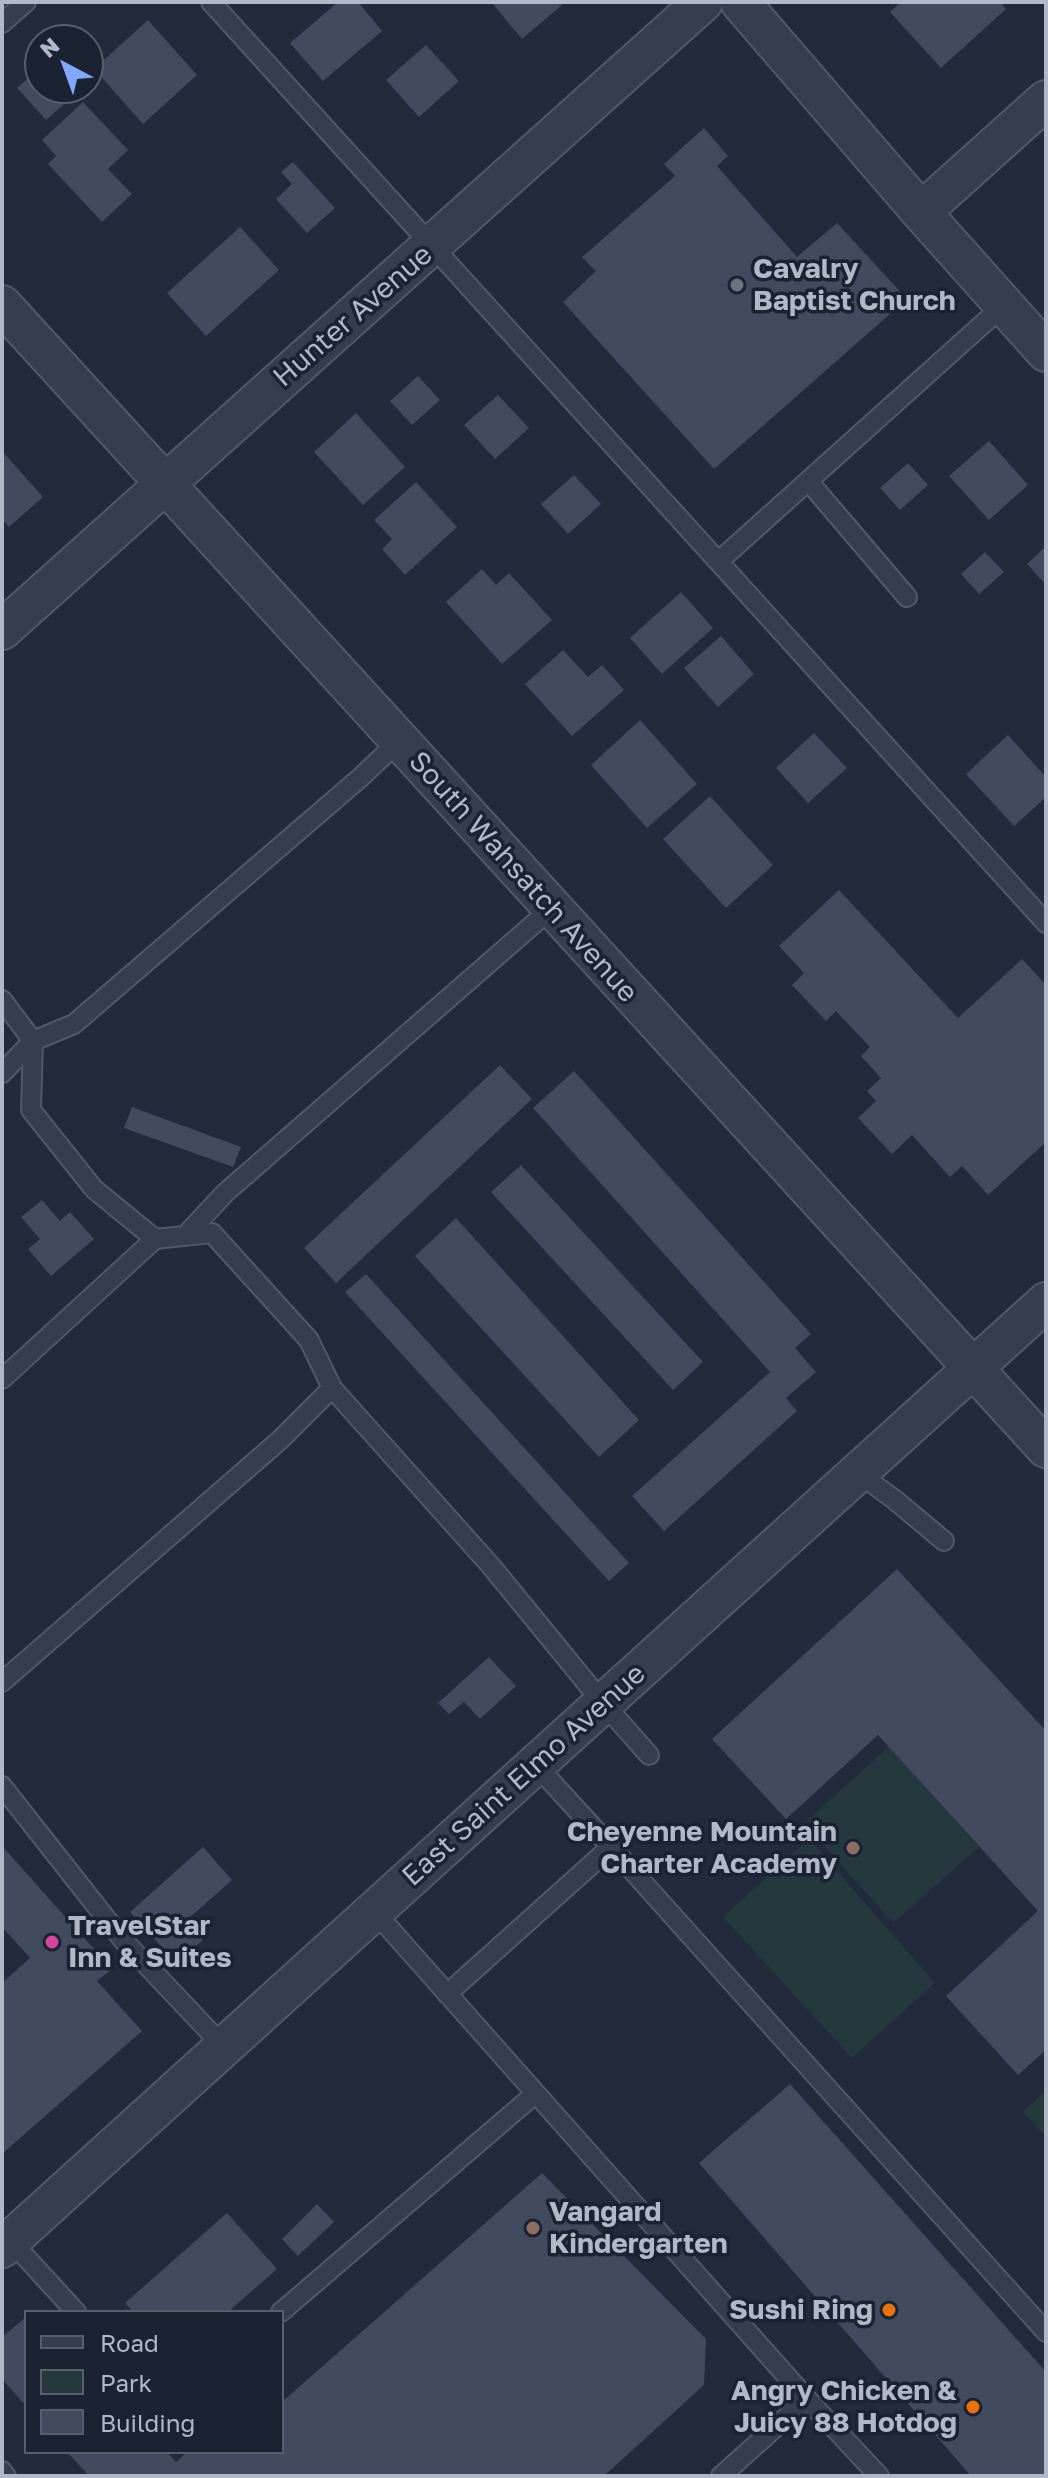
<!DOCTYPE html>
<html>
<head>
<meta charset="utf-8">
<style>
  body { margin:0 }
  #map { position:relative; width:1048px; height:2478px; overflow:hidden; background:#222b3c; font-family:"Golos Text",sans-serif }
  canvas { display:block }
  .frame { position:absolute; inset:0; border:4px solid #b1b8c8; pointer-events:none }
  .legend { position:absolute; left:24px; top:2310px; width:260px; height:144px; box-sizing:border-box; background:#1b2231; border:2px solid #575e6d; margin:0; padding:10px 14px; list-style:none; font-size:24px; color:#b1b8c8 }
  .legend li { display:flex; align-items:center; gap:16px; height:40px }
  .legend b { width:40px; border:2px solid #575e6d }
  .north { position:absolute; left:24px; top:24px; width:80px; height:80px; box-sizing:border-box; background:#1b2231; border:2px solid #575e6d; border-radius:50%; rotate:319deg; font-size:22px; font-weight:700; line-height:32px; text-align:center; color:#b1b8c8 }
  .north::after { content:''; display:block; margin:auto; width:28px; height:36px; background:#85a7f9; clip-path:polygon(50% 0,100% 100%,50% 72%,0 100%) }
</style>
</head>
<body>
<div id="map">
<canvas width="1048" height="2478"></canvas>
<div class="frame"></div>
<ul class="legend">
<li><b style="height:10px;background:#363d4c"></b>Road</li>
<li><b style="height:22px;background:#24383d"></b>Park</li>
<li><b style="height:22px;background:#414a5e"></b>Building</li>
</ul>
<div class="north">N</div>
</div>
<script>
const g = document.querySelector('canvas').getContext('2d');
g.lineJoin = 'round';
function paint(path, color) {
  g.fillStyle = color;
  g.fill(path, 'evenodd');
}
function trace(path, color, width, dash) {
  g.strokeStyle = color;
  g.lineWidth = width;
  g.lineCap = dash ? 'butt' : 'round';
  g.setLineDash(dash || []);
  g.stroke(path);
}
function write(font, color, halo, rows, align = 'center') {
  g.font = font + ' "Golos Text",sans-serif';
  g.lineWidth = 7;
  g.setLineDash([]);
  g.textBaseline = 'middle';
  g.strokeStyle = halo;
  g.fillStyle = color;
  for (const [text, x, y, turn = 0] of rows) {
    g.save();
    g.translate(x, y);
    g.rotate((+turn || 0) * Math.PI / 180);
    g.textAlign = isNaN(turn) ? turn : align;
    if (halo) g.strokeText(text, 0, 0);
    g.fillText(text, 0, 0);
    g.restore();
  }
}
const green = new Path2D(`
  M889 1747 979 1847 893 1923 804 1823Z
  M809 1839 935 1983 852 2058 723 1917Z
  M1046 2090V2137L1023 2112Z`);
const building = new Path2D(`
  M338 2H358L382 31 323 81 290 43Z
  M491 2H560L562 5 522 39Z
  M901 2H1000L1006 9 941 68 890 12Z
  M148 20 197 75 143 124 94 69Z
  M426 45 459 81 419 117 386 80Z
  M40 68V88H82L46 120 17 88Z
  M83 102 128 150 108 169 132 194 102 222 48 164 56 156 42 140Z
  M704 128 728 156 717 166 797 257 837 223 907 299 714 469 563 302 596 271 582 257 675 176 664 164Z
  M293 162 335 208 307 233 276 199 292 184 281 172Z
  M240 227 279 270 206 336 167 293Z
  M418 376 440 400 412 425 390 401Z
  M498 395 529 428 495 459 464 425Z
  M356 413 405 467 363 505 314 452Z
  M989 441 1028 485 989 520 949 476Z
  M2 451 43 497 9 527 2 519Z
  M908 463 928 485 900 510 880 488Z
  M574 475 601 504 568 534 541 504Z
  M416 482 457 527 405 575 382 549 392 539 374 520Z
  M1046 546V585L1027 564Z
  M985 552 1004 572 979 594 961 574Z
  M482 569 496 585 509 573 552 620 502 664 446 602Z
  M681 592 713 628 662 674 630 638Z
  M721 636 754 674 718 707 684 668Z
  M563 650 588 677 602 665 624 690 572 736 525 684Z
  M640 720 697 784 647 828 591 765Z
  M814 733 847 768 808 803 776 768Z
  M1008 735 1046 777V797L1014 826 966 774Z
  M710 796 773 865 726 908 663 839Z
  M839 890 958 1018 1022 959 1046 985V1142L988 1195 962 1166 950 1177 912 1135 892 1154 858 1118 876 1101 867 1091 881 1078 861 1056 870 1047 836 1011 826 1021 792 985 804 973 779 946Z
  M500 1065 532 1099 336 1283 304 1248Z
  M574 1071 811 1334 795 1348 816 1372 786 1398 797 1411 664 1531 632 1496 770 1372 533 1108Z
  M132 1107 241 1147 233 1167 124 1128Z
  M521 1165 703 1362 673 1390 491 1192Z
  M42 1200 60 1221 70 1212 94 1239 51 1276 28 1249 40 1239 21 1217Z
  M456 1218 639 1420 599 1457 415 1256Z
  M366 1274 629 1563 609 1581 345 1292Z
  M897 1569 1046 1731V2050L1018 2075 946 1996 1038 1911 878 1735 786 1819 712 1739Z
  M489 1657 516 1686 480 1719 464 1702 449 1714 438 1703Z
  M2 1846 112 1969 97 1981 142 2031 2 2154V1983L30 1958 2 1927Z
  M203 1847 232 1880 186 1921 203 1940 176 1963 130 1912Z
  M790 2084 1046 2372V2476H971L699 2163Z
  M542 2173 706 2339 704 2385 604 2476H89L67 2452H167L176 2462 187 2452H282V2402Z
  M317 2204 334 2222 298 2256 282 2239Z
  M227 2213 277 2269 228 2312H133L125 2303Z
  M26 2317V2406L2 2379V2337Z`);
const lane = new Path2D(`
  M211 2 1046 923
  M2 23 26 2
  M809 482 907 597
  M719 561 1004 305
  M2 1000 33 1041 31 1110 94 1189 155 1239 212 1233 309 1340 332 1388 491 1566 603 1703 649 1755
  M2 1073 33 1041 74 1024 361 777 399 741
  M185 1236 225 1193 552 908
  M2 1379 155 1239
  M857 1472 895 1500 944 1541
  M2 1682 280 1440 332 1388
  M535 1764 611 1847
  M2 1786 123 1940 224 2047
  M374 1911 807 2399
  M447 1994 611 1847 1046 2332
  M10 2240 76 2312
  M281 2312 535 2094
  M2 2471 6 2476
  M721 2476 807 2399 879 2476`);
const street = new Path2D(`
  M740 2 921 212 1046 352
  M921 212 1046 100
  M2 305 1046 1448
  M2 630 703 2
  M2 2248 1046 1302`);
const markers = [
  [737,285,8,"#6b7280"],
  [853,1848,8,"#8d6e63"],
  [52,1942,8,"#d1479c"],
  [533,2228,8,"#8d6e63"],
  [889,2310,8,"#e8710a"],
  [973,2407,8,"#e8710a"]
];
const poiNames = [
  ["Cavalry",753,269],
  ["Baptist Church",753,301],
  ["Cheyenne Mountain",837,1832,"right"],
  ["Charter Academy",837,1864,"right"],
  ["TravelStar",68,1926],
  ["Inn & Suites",68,1958],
  ["Vangard",549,2212],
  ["Kindergarten",549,2244],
  ["Sushi Ring",873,2310,"right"],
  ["Angry Chicken &",957,2391,"right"],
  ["Juicy 88 Hotdog",957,2423,"right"]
];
const streetNames = [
  ["Hunter Avenue",353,316,-41],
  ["South Wahsatch Avenue",523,877,48],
  ["East Saint Elmo Avenue",524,1775,-42]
];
paint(green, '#24383d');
paint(building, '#414a5e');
trace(lane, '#515867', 22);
trace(street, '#515867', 42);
trace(lane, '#363d4c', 18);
trace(street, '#363d4c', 38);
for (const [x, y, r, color] of markers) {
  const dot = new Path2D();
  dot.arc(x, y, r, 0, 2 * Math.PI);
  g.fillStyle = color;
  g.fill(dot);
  trace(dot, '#1b2231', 3);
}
write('bold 28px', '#b1b8c8', '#1b2231', poiNames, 'left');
write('28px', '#b1b8c8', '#1b2231', streetNames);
</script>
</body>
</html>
